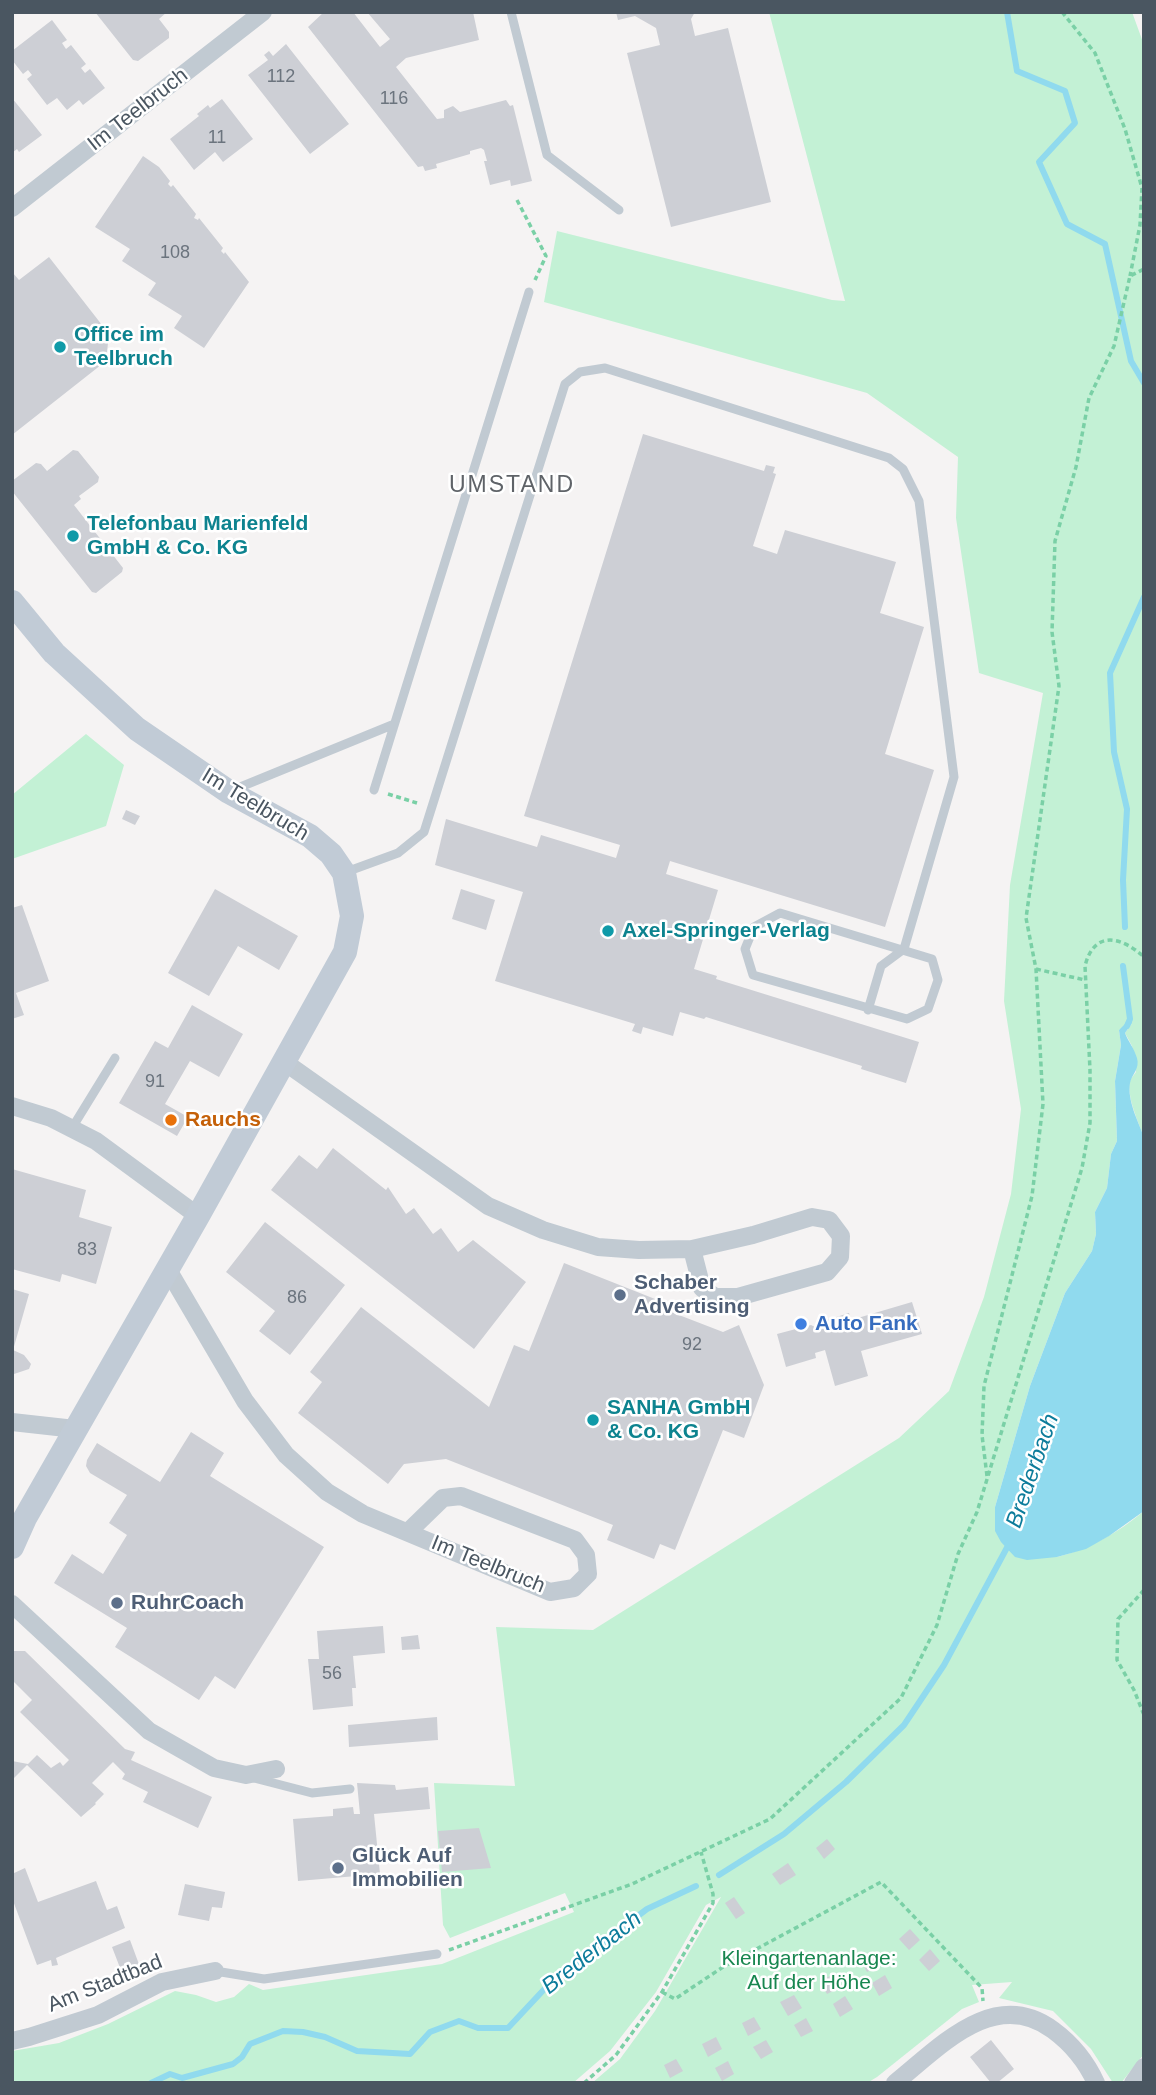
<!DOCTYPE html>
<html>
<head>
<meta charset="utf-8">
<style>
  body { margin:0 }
  #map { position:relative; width:1156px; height:2095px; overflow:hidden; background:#f5f3f3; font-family:Helvetica,sans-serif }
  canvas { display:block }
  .frame { position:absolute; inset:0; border:14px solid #4a5661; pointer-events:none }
</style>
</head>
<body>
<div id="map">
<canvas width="1156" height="2095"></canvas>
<div class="frame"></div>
</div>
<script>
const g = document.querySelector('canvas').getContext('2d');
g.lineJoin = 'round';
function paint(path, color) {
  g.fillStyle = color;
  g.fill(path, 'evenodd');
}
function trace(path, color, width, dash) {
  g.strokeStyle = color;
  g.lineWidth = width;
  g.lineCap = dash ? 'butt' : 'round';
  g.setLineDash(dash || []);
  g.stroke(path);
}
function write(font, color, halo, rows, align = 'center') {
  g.font = font + ' Helvetica,sans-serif';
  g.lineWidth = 5;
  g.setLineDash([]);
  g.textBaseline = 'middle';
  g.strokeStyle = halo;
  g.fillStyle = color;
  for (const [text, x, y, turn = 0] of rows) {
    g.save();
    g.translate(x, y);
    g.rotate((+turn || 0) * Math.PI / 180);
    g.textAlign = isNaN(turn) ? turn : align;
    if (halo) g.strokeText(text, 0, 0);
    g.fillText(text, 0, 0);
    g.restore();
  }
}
const green = new Path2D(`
  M769 12H1132L1144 45V1137C1139 1124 1126 1095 1130 1081 1131 1078 1134 1075 1136 1072L1132 1046 1125 1033 1132 1023 1119 1030 1121 1045 1115 1081 1117 1141 1111 1154 1107 1188 1095 1212 1096 1234 1092 1251 1065 1293 1030 1386 995 1507 1057 1557C1091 1548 1116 1534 1144 1511V2054L1121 2083H1113L1091 2049 1053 2011 999 1998 1012 1982 972 1985 979 2002 962 2009 877 2077 867 2083H592L620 2059 655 2011 721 1897 706 1905 656 1992 610 2051 573 2083H12V2051L59 2043 108 2024 175 1991 196 1995 216 2002 234 1997 249 1984 263 1990 442 1964 574 1912 565 1893 450 1938 443 1925 434 1783 515 1786 496 1627 593 1630 899 1438 949 1391 984 1297 1011 1194 1021 1109 1004 1001 1010 885 1043 693 979 673 956 518 958 457 867 393 544 302 557 231 832 300 845 301Z
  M86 734 124 765 106 826 12 859V795Z`);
const water = new Path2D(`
  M1130 1019 1132 1023 1125 1033C1128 1041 1134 1048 1137 1058 1140 1069 1132 1074 1130 1083 1127 1100 1138 1121 1144 1137V1511L1109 1536 1086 1549 1057 1557 1027 1560 1015 1557 1001 1542 995 1531V1507L1030 1386 1065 1293 1092 1251 1096 1234 1095 1212 1107 1188 1111 1154 1117 1141 1115 1081 1121 1045 1119 1030Z`);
const stream = new Path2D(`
  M1007 12 1017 71 1065 91 1075 123 1039 162 1067 224 1105 244 1131 361 1144 383
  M1125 927 1123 880 1127 809 1114 752 1110 673 1144 597
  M1123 966 1130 1019 1127 1026
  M719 1875 784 1834 846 1782 904 1725 944 1665 1010 1542
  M151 2083 170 2074 182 2078 233 2064 242 2057 250 2044 283 2031 303 2032 325 2037 357 2051 410 2054 430 2032 459 2021 478 2028H508L551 1982 647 1909 696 1886`);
const building = new Path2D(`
  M95 12H167L159 19 169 32V38L138 61 133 60Z
  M324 12H353L380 47 390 39 367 12H473L479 40 406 58 396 67 437 119 444 118V110L453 106 460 112 506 100 510 106 513 105 532 181 511 186 510 180 490 185 484 161H487L484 150 481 148 470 151V154L436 164 437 168 425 171 423 166 418 167 308 27Z
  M616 12H695L691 19 695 36 728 28 771 202 671 227 627 53 660 45 656 28 635 16 618 20Z
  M52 20 67 40 62 43 66 49 71 45 86 64 81 68 85 73 90 69 105 88 83 105 79 100 67 110 57 98 47 105 27 79 32 75 28 70 23 74 12 60V51Z
  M286 44 349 124 310 154 248 75 268 60 264 55 269 51 273 56Z
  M12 98 42 135 19 152 17 149 12 153Z
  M222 99 253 139 223 162 215 152 194 170 170 139 199 116 197 114 208 105 210 108Z
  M143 156 159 167 170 181 168 184 171 187 173 185 196 214 194 218 198 220 199 218 223 248 221 251 224 254 225 252 249 282 204 348 174 328 182 316 148 295 156 283 122 261 130 249 95 227Z
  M49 257 109 334 106 361 12 435V272L19 280Z
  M643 434 764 471 766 465 775 467 773 473 776 474 753 546 777 554 785 530 896 562 880 613 924 627 885 754 934 770 885 927 670 861 666 874 718 890 694 969 717 976 716 979 919 1042 906 1083 861 1069 862 1066 706 1017 704 1019 680 1012 673 1036 643 1027 641 1034 632 1031 635 1024 495 981 523 892 435 865 446 819 537 847 541 835 616 858 620 845 524 816Z
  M73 450 78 451 99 477 98 482 79 496 81 499 74 505 123 568 122 572 96 593 92 592 12 491V481L36 463 41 464 47 471Z
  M126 810 140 816 135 825 122 819Z
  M215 889 298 936 279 970 238 946 209 996 168 973Z
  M461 889 495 900 486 930 452 919Z
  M22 905 49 981 16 993 24 1015 12 1019V908Z
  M192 1005 243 1034 219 1077 190 1061 165 1104 188 1117 177 1136 119 1103 155 1041 168 1048Z
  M333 1148 386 1190 388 1187 406 1214 414 1208 433 1234 441 1228 458 1252 473 1240 526 1282 474 1349 271 1190 299 1155 317 1169Z
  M12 1169 86 1190 79 1217 112 1227 96 1284 62 1274 60 1282 12 1269Z
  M265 1222 345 1285 290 1355 259 1331 275 1311 226 1272Z
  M564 1263 655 1299 653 1305 723 1332 739 1325 764 1385 744 1438 723 1430 675 1550 660 1544 654 1559 607 1540 613 1525 446 1459 404 1464 388 1484 298 1413 322 1382 310 1372 361 1307 489 1407 514 1345 529 1351Z
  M12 1289 29 1294 13 1350 24 1355 31 1364 29 1369 14 1374 12 1373Z
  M912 1302 922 1334 861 1351 868 1376 835 1386 825 1350 815 1353 816 1358 786 1367 777 1334 811 1325 819 1329 824 1321 849 1313 851 1320Z
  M191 1432 224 1453 210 1476 324 1547 235 1689 215 1676 199 1700 115 1647 127 1628 54 1583 72 1554 103 1574 127 1535 109 1523 127 1495 90 1473 86 1466 87 1460 97 1443 160 1482Z
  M383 1626 385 1653 353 1656 356 1688H352L353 1706 313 1710 308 1659H319L317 1631Z
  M418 1635 420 1649 402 1650 401 1637Z
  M12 1651H25L125 1749 135 1752 131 1760 212 1797 198 1828 143 1802 148 1792 122 1779 125 1774 113 1762 92 1783 104 1794 95 1803 96 1804 81 1817 27 1765 12 1780V1761L28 1764 37 1755 51 1768 60 1762 63 1766 69 1760 20 1712 32 1700 12 1680Z
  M437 1717 438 1740 349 1747 348 1725Z
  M357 1783 395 1785 396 1790 428 1787 430 1809 374 1814 380 1874 298 1881 293 1819 333 1816V1809L353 1807 354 1814H360Z
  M479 1828 491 1868 442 1872 438 1831Z
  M827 1839 835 1849 824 1859 816 1848Z
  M788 1863 796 1875 780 1885 772 1874Z
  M25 1868 38 1902 96 1881 107 1910 117 1906 125 1928 56 1958 58 1965 52 1966 51 1960 37 1965 12 1898V1874Z
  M185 1884 225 1892 222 1908 212 1907 209 1921 178 1915Z
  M734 1897 745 1913 736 1919 725 1903Z
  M910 1929 920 1940 909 1950 899 1939Z
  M130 1940 140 1967 122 1973 112 1947Z
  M930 1949 940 1961 929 1971 919 1960Z
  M873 1952 880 1965 867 1972 860 1959Z
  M833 1974 841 1987 827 1994 820 1982Z
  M885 1975 892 1988 879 1996 872 1983Z
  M794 1995 802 2008 788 2016 780 2002Z
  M845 1996 853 2009 840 2017 833 2004Z
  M754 2017 761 2029 748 2036 742 2023Z
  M806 2018 813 2031 801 2037 794 2025Z
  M716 2037 722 2049 708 2057 702 2044Z
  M766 2040 773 2052 761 2059 753 2047Z
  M991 2040 1014 2069 997 2083H991L970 2057Z
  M676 2059 683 2071 670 2078 664 2065Z
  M728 2061 734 2074 722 2081 715 2068Z`);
const path = new Path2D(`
  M1062 12 1095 53 1125 129 1142 188 1140 225 1130 276
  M517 200 546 256 535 280
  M388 794 417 803
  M1036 969 1085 980
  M987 1476 982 1435 984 1386 1032 1196 1043 1104 1036 969 1026 918 1059 686 1052 632 1055 541 1076 467 1089 398 1114 346 1130 276 1144 269
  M1144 1590 1118 1619 1117 1660 1134 1690 1144 1715
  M449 1950 632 1884 770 1819 901 1698 937 1625 958 1554 977 1512 1082 1168 1090 1123V1070L1085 966C1094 930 1121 936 1144 957
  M662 1992 675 1999 723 1967 881 1882 982 1988 983 2001
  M584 2083 616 2055 662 1992 713 1903V1894L701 1852`);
const lane = new Path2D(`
  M511 12 547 155 619 210
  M233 790 392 725
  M374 790 529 292
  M346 872 398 853 424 832 565 384 580 372 605 368 889 458 903 469 919 501 954 777 904 949 881 966 868 1010
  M780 913 932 959 938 980 928 1009 907 1019 753 975 745 949 754 927Z
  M72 1128 115 1058
  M254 1778 312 1793 350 1789
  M215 1971 264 1979 437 1954`);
const street = new Path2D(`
  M12 208 263 12
  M283 1061 488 1206 543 1230 598 1247 639 1250 692 1249 753 1235 812 1217 829 1220 841 1236 840 1257 827 1272 738 1297H715L702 1288 692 1249
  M12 1106 51 1118 96 1141 198 1216
  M167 1268 245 1401 286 1455 327 1492 363 1514 550 1592 574 1588 588 1574 586 1555 575 1540 461 1496 443 1498 408 1532
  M12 1422 75 1429
  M12 1604 149 1731 214 1768 246 1775 276 1769
  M12 2041 29 2037 98 2015 162 1982 215 1971
  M895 2083C939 2048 994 1986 1053 2030 1072 2044 1086 2061 1096 2083
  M1133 2083 1144 2067`);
const secondary = new Path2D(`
  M12 602 54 653 137 729 229 792 310 836 331 854 344 873 352 916 345 952 198 1216 25 1518 12 1547`);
const markers = [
  [60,347,7,"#0f9aa8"],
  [73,536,7,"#0f9aa8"],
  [608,931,7,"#0f9aa8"],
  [171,1120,7,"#e8710a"],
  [620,1295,7,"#5c6f8a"],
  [801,1324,7,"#3f7fe0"],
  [593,1420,7,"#0f9aa8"],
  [117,1603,7,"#5c6f8a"],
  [338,1868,7,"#5c6f8a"]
];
const numberNames = [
  ["112",281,77],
  ["116",394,99],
  ["11",217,138],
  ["108",175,253],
  ["91",155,1082],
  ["83",87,1250],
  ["86",297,1298],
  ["92",692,1345],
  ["56",332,1674]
];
const streetNames = [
  ["Im Teelbruch",138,110,-38],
  ["Im Teelbruch",255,805,31],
  ["Im Teelbruch",488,1565,22],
  ["Am Stadtbad",105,1984,-22]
];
const cultureNames = [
  ["Office im",74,335],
  ["Teelbruch",74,359],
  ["Telefonbau Marienfeld",87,524],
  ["GmbH & Co. KG",87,548],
  ["Axel-Springer-Verlag",622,931],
  ["SANHA GmbH",607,1408],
  ["& Co. KG",607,1432]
];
const foodNames = [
  ["Rauchs",185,1120]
];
const serviceNames = [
  ["Schaber",634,1283],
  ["Advertising",634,1307],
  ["RuhrCoach",131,1603],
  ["Glück Auf",352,1856],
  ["Immobilien",352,1880]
];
const shopNames = [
  ["Auto Fank",815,1324]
];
const parkNames = [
  ["Kleingartenanlage:",809,1959],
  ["Auf der Höhe",809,1983]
];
const neighbourhoodNames = [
  ["UMSTAND",512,486]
];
const waterNames = [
  ["Brederbach",1033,1471,-71],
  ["Brederbach",592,1953,-38]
];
paint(green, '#c3f1d5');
paint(water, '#90daee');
trace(stream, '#90daee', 6);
paint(building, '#cdcfd5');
trace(path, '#7ad0a6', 3.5, [5, 3.5]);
trace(lane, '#c1cad2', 9);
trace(street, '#c1cad2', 18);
trace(secondary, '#c1cbd6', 24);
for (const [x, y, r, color] of markers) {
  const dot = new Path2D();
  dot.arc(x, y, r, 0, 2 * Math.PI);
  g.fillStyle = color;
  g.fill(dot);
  trace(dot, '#fff', 2.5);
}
write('18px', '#6b747e', null, numberNames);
write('21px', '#4a5661', '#fff', streetNames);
write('bold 21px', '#0d838f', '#fff', cultureNames, 'left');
write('bold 21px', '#c56008', '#fff', foodNames, 'left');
write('bold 21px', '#4e5e75', '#fff', serviceNames, 'left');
write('bold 21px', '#366cbe', '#fff', shopNames, 'left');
write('21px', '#17864f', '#fff', parkNames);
g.letterSpacing = '2px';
write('23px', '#5f6368', '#fff', neighbourhoodNames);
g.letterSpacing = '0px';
write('italic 23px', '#0c7c9b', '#fff', waterNames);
</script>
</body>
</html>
